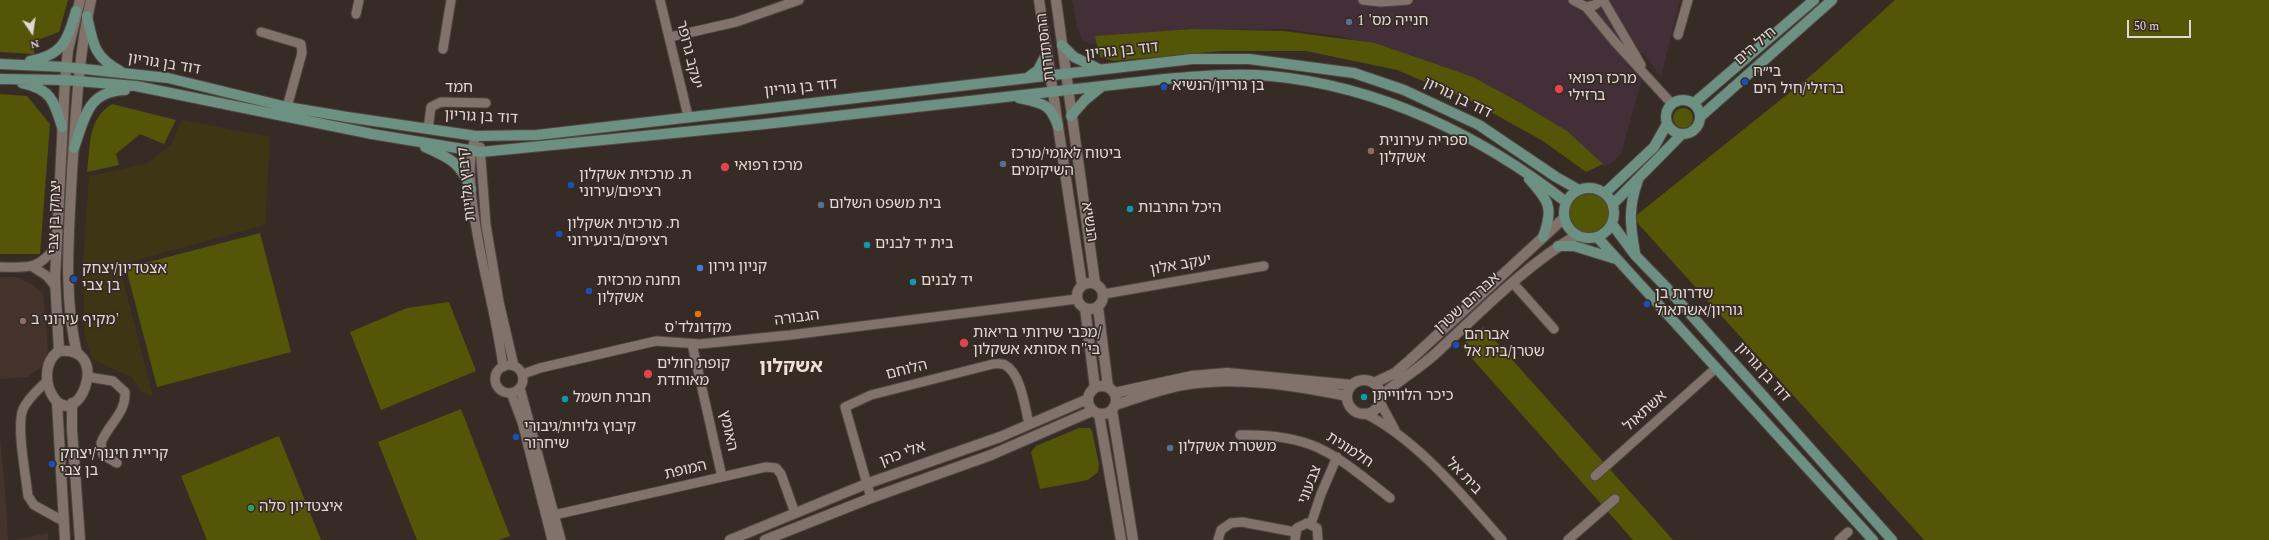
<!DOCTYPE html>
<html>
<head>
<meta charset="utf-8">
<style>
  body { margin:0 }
  #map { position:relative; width:2269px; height:540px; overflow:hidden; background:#372b26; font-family:Spectral,serif }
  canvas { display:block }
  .north { position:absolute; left:12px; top:12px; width:40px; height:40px; -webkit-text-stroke:3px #372b26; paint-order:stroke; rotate:167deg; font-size:11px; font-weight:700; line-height:16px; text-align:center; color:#e1d8d5 }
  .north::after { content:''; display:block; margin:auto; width:14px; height:18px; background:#e1d8d5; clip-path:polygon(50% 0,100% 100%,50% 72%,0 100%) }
  .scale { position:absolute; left:2127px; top:20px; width:64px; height:18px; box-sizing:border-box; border:2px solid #e1d8d5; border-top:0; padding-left:5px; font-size:12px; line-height:14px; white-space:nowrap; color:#e1d8d5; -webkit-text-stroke:3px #372b26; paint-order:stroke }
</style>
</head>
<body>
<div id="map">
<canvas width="2269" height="540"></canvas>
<div class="north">N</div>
<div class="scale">50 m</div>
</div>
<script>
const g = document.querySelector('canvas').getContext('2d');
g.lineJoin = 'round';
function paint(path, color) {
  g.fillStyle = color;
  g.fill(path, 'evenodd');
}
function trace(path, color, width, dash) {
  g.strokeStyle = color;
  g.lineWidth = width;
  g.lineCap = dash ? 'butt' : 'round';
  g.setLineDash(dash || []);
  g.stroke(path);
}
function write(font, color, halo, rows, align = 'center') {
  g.font = font + ' Spectral,"Noto Sans Hebrew",serif';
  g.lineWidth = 3.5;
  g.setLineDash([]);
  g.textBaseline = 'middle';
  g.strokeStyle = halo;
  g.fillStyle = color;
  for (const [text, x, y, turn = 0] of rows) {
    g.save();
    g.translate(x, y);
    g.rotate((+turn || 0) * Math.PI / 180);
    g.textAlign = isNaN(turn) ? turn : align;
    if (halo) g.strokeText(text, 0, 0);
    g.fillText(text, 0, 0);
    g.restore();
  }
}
const education = new Path2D(`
  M0 277H16L31 284 43 293 48 349 43 365 28 377 0 379Z
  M0 438 5 488 8 540H0Z
  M48 533V540H15Z`);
const medical = new Path2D(`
  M1072 0H1680L1661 77 1643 53 1627 65 1642 79 1621 154 1613 162 1604 166 1592 163 1390 52 1345 37 1286 29 1217 30 1090 44 1082 41 1077 27Z`);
const green = new Path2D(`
  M0 0H68L59 32 35 41 34 54 0 52Z
  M1895 0H2269V540H1924L1633 218 1814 73Z
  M1193 29 1284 31 1375 43 1473 77 1517 101 1567 131 1603 164 1586 172 1543 141 1471 101 1397 70 1306 51H1222L1114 61 1100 57 1095 36Z
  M0 94 27 96 50 124 40 254H0Z
  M112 104 176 120 164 144 140 134 116 154 119 165 87 172C91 144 87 120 112 104Z
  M1673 118a10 10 0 1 1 20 0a10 10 0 1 1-20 0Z
  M1568 215a21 21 0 1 1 42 0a21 21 0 1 1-42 0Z
  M260 233 291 352 157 387 126 268Z
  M449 302 476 371 381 410 350 332 407 308Z
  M1483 327 1673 540H1633L1461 346Z
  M461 409 510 536 499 540H417L378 442Z
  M1079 428H1090L1092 431 1099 464 1098 472 1088 480 1040 489 1031 452 1036 446Z
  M279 436 321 540H207L181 476Z`);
const sand = new Path2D(`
  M182 120 270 137 265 225 119 265 153 396 141 392 133 378 92 359 85 337 84 322 83 262 89 176 146 164 171 145Z`);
const minor = new Path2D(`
  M660 0 688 116
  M1363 0 1381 2 1408 0
  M1573 0 1586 7 1595 5 1601 0
  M1603 0 1641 65
  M1586 7 1615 42 1672 104
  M356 14 359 0
  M261 32 301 44 302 53 287 107
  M1678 35 1688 0
  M670 37 736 22 799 0
  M443 49 451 0
  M428 129 431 107 441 102 486 103
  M476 136C468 156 470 177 472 199 478 257 496 310 503 367
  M480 147 486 225 499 302 514 366
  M0 267C29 267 36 271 56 247
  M33 267 47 276 55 286
  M1513 283 1554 329
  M1104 294 1264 266
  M692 344 722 477
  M495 379a14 14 0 1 1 28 0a14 14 0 1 1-28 0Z
  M523 374 540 368 656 341 700 344 790 335 1077 299
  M88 377 113 381 125 392C126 414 108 424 101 443L103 455 117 463
  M47 381C39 389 28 398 23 409 16 426 26 476 28 496L34 505 63 521
  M520 388 561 540
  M511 393 522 422 552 540
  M1380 402 1395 430
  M1364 413C1417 439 1464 497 1502 540
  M1240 435C1314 433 1335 455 1390 498
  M1595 476 1716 368
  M871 498 845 407 871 395 993 364C997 364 1002 363 1005 365 1021 373 1025 408 1029 424
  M554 515 766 467 776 468 781 474 795 513
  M1311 524 1321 494 1337 457
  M1218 540 1221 530 1231 523 1242 522 1295 532
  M1295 540 1297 528 1307 523 1317 528 1318 540
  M1568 540 1615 499
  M1839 540 1848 532`);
const tertiary = new Path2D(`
  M1039 0 1082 285
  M1056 0 1095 283
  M1077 296a13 13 0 1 1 26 0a13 13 0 1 1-26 0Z
  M1098 307 1108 387
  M1085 308 1095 388
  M59 351 55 278 65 80 68 50 80 0
  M59 351C113 345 78 432 54 398 44 384 44 361 59 351Z
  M77 354C63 295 69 232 72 172 76 114 78 57 91 0
  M1347 397a17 17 0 1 1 34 0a17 17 0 1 1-34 0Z
  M1374 383 1395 373 1410 360 1564 218
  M1088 400a14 14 0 1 1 28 0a14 14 0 1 1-28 0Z
  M1114 393 1192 376 1227 373 1352 385
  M1381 396C1398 381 1417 370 1434 355 1479 314 1524 266 1577 235
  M57 402 65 540
  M72 403V430L80 540
  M1115 405C1137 398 1160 389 1183 385 1237 376 1294 385 1347 396
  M1112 410 1133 540
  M1099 414 1121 540
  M730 540 866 484 1000 437 1088 399
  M765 540 871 498 991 455 1092 411`);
const secondary = new Path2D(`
  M87 16C93 44 94 57 120 71
  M1062 45 1074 57 1099 69
  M30 61C63 55 67 41 76 11
  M0 64 66 67 168 78 287 107 347 117 476 136 537 135 1192 59H1249L1354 73 1404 90 1479 125 1556 177 1579 190
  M1027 78 1038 70 1047 53
  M0 79 65 80 136 86 372 134 481 152 765 124 1165 79C1200 76 1236 73 1271 76 1379 86 1482 136 1566 202
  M22 83C51 89 54 101 62 127
  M1019 98C1042 103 1050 103 1058 126
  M1666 117a17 17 0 1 1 34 0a17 17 0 1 1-34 0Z
  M1694 103 1814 0
  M1071 116 1085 100 1101 87
  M1700 117 1832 0
  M425 147C450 158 460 162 471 189
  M74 148C85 118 87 91 125 90
  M1529 179C1549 201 1554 208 1543 237
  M1564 213a25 25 0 1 1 50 0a25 25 0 1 1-50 0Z
  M1605 193 1654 147 1667 124
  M1613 204 1682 134
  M1612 224 1635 255 1667 288 1892 540
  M1597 237 1873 540
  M1558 246H1574L1616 259
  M1635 253C1630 225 1628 208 1638 180`);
const markers = [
  [1349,22,4,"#5c6f8a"],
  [1745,82,4,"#1a4fb4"],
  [1164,87,4,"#1a4fb4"],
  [1559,89,5,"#e0444e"],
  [1371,151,4,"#8d6e63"],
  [1003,164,4,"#5c6f8a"],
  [725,167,5,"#e0444e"],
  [571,185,4,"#1a4fb4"],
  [821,205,4,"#5c6f8a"],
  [1130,209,4,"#0f9aa8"],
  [559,234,4,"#1a4fb4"],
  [867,245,4,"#0f9aa8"],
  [700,268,4,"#3f7fe0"],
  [74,279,4,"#1a4fb4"],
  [913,282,4,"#0f9aa8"],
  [589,291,4,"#1a4fb4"],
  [1647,304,4,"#1a4fb4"],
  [698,314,4,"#e8710a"],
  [23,321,4,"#8d6e63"],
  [964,343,5,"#e0444e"],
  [1456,345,4,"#1a4fb4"],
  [648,374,5,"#e0444e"],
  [1364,397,4,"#0f9aa8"],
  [565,399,4,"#0f9aa8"],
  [516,437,4,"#1a4fb4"],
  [1170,448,4,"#5c6f8a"],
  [52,464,4,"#1a4fb4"],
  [251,508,4,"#2e9e5b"]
];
const poiNames = [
  ["חנייה מס' 1",1357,22],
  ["בי״ח",1753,73],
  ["ברזילי/חיל הים",1753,90],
  ["מרכז רפואי",1568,80],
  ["ברזילי",1568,97],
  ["בן גוריון/הנשיא",1172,87],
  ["ספריה עירונית",1379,142],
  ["אשקלון",1379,159],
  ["ביטוח לאומי/מרכז",1011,155],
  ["השיקומים",1011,172],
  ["מרכז רפואי",734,167],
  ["ת. מרכזית אשקלון",579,176],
  ["רציפים/עירוני",579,193],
  ["בית משפט השלום",829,205],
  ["היכל התרבות",1138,209],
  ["ת. מרכזית אשקלון",567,225],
  ["רציפים/בינעירוני",567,242],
  ["בית יד לבנים",875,245],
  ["קניון גירון",708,268],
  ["אצטדיון/יצחק",82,270],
  ["בן צבי",82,287],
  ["תחנה מרכזית",597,282],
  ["אשקלון",597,299],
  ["יד לבנים",921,282],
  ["שדרות בן",1655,295],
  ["גוריון/אשתאול",1655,312],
  ["מקיף עירוני ב'",31,321],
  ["מקדונלד'ס",698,329,"center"],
  ["מכבי שירותי בריאות/",973,334],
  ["בי\"ח אסותא אשקלון",973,351],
  ["אברהם",1464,336],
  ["שטרן/בית אל",1464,353],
  ["קופת חולים",657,365],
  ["מאוחדת",657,382],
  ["כיכר הלווייתן",1372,397],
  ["חברת חשמל",573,399],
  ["קיבוץ גלויות/גיבורי",524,428],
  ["שיחרור",524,445],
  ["משטרת אשקלון",1178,448],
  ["קריית חינוך/יצחק",60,455],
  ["בן צבי",60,472],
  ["איצטדיון סלה",259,508]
];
const streetNames = [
  ["ההסתדרות",1047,47,-97],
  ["חיל הים",1756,47,-41],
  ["דוד בן גוריון",1122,52,-6],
  ["יעקב גרופר",688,55,76],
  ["דוד בן גוריון",164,65,9],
  ["חמד",459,89],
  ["דוד בן גוריון",801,89,-6],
  ["דוד בן גוריון",1457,99,26],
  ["דוד בן גוריון",481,118,3],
  ["קיבוץ גלויות",468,184,-96],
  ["יצחק בן צבי",56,217,-88],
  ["הנשיא",1088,222,81],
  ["יעקב אלון",1181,266,-10],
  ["אברהם שטרן",1468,304,-42],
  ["הגבורה",797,319,-7],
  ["הלוחם",907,371,-14],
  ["דוד בן גוריון",1762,373,48],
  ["אשתאול",1646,412,-42],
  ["האומץ",727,431,78],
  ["חלמונית",1349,451,33],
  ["אלי כהן",903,455,-20],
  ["המופת",686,471,-13],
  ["בית אל",1463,477,46],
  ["צבעוני",1311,485,-69]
];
const districtNames = [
  ["אשקלון",791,368]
];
paint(education, '#45342b');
paint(medical, '#422f38');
paint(green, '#535607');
paint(sand, '#3e3515');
trace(minor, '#514642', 11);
trace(tertiary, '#514642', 12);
trace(secondary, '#514642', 12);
trace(minor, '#81726c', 9);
trace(tertiary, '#81726c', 10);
trace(secondary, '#6c9082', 10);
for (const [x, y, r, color] of markers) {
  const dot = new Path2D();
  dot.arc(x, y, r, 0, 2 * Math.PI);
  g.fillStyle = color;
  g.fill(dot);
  trace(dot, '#372b26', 1.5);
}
write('15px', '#e1d8d5', '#372b26', poiNames, 'left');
write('15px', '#e1d8d5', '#372b26', streetNames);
write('bold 19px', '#f1e0da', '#372b26', districtNames);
</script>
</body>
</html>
